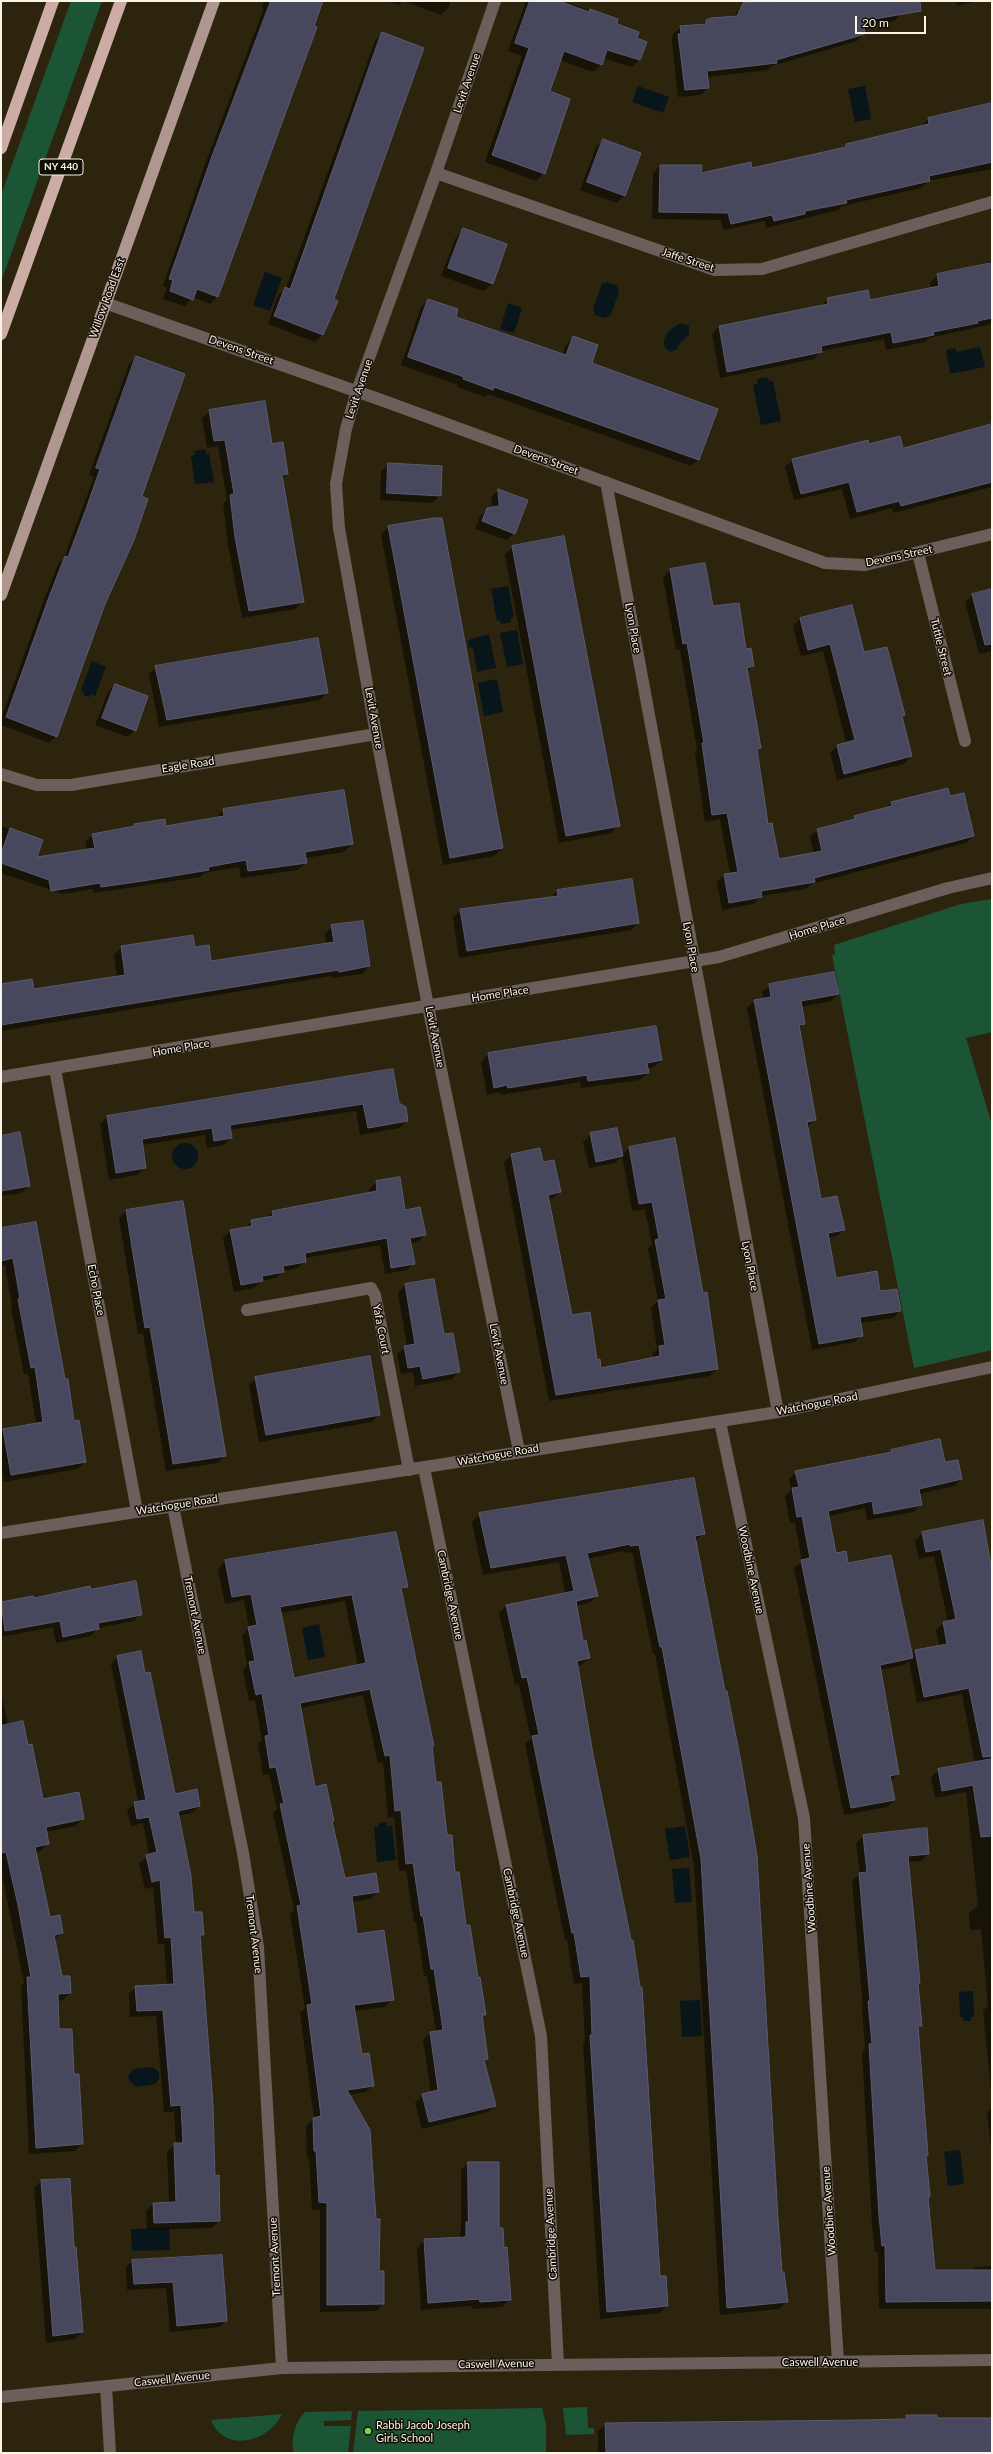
<!DOCTYPE html>
<html>
<head>
<meta charset="utf-8">
<style>
  body { margin:0 }
  #map { position:relative; width:993px; height:2454px; overflow:hidden; background:#2d240e; font-family:Lato,sans-serif }
  canvas { display:block }
  .frame { position:absolute; inset:0; border:2px solid #faf4e6; pointer-events:none }
  .scale { position:absolute; left:855px; top:16px; width:71px; height:18px; box-sizing:border-box; border:2px solid #faf4e6; border-top:0; padding-left:5px; font-size:12px; line-height:14px; white-space:nowrap; color:#faf4e6; -webkit-text-stroke:3px #120e05; paint-order:stroke }
</style>
</head>
<body>
<div id="map">
<canvas width="993" height="2454"></canvas>
<div class="frame"></div>
<div class="scale">20 m</div>
</div>
<script>
const g = document.querySelector('canvas').getContext('2d');
g.lineJoin = 'round';
function paint(path, color) {
  g.fillStyle = color;
  g.fill(path, 'evenodd');
}
function trace(path, color, width, dash) {
  g.strokeStyle = color;
  g.lineWidth = width;
  g.lineCap = dash ? 'butt' : 'round';
  g.setLineDash(dash || []);
  g.stroke(path);
}
function write(font, color, halo, rows, align = 'center') {
  g.font = font + ' Lato,sans-serif';
  g.lineWidth = 3;
  g.setLineDash([]);
  g.textBaseline = 'middle';
  g.strokeStyle = halo;
  g.fillStyle = color;
  for (const [text, x, y, turn = 0] of rows) {
    g.save();
    g.translate(x, y);
    g.rotate((+turn || 0) * Math.PI / 180);
    g.textAlign = isNaN(turn) ? turn : align;
    if (halo) g.strokeText(text, 0, 0);
    g.fillText(text, 0, 0);
    g.restore();
  }
}
const green = new Path2D(`
  M71 1H102L1 282V195Z
  M992 899V1032L966 1038 992 1125V1350L914 1368 832 955 835 954 834 945 961 904Z
  M587 2407 588 2428H594V2434L566 2435 563 2408Z
  M542 2408 546 2424V2453H353L358 2411Z
  M352 2411 351 2420 324 2421V2426H351L348 2453H294C290 2439 295 2422 305 2412Z
  M282 2414C269 2442 224 2454 211 2420Z`);
const water = new Path2D(`
  M638 86 669 97 663 113 632 102Z
  M865 86 871 119 855 122 848 89Z
  M265 272 282 278 270 311 253 305Z
  M607 282 616 285 619 291 611 315 604 318 595 315 593 309 602 284Z
  M508 303 522 308 514 333 500 329Z
  M680 323 689 326V335L681 342 677 349 671 352 665 348C661 335 671 329 680 323Z
  M980 347 985 367 950 374 946 350 955 348 956 352Z
  M767 377 769 381H773L781 421 761 425 753 385 757 384V379Z
  M205 449 206 454 209 453 214 482 195 484 191 456 195 455 194 451Z
  M508 586 514 617 511 618V622L501 624 500 620 497 621 491 589Z
  M517 630 523 664 507 667 500 633Z
  M489 634 496 668 477 672 473 647 469 648 468 640Z
  M92 661 106 667 95 696 91 694 90 697 83 695 84 692 81 690Z
  M497 679 503 712 484 716 478 683Z
  M172 1156a13 13 0 1 1 26 0a13 13 0 1 1-26 0Z
  M319 1624 325 1657 308 1660 302 1628Z
  M386 1822 387 1826H392L396 1860 377 1862 374 1827H379L378 1823Z
  M685 1826 690 1857 670 1860 665 1829Z
  M689 1868 692 1902 675 1903 672 1869Z
  M973 1991 974 2016 971 2017V2021H963V2017H960L959 1992Z
  M700 2000 702 2036 682 2037 680 2001Z
  M151 2067C160 2069 162 2078 155 2084L137 2087 130 2082 128 2077 133 2069Z
  M960 2150 964 2184 948 2186 944 2152Z
  M169 2228 170 2250 132 2251 131 2229Z`);
const shadow = new Path2D(`
  M264 1H322L218 296 210 304 193 297 185 306 163 299 167 287 163 286 204 167 264 8 262 7Z
  M386 1H451L449 7 441 15 403 1 399 5Z
  M526 1H563L617 20 615 24 635 39 639 60 632 67 603 58 601 65 593 72 560 60 548 91 544 173 536 181 485 162 522 56 508 51Z
  M779 1H898L901 14 894 21 863 26 864 34 857 41 772 66 768 70 707 77 708 87 701 95 678 97 672 42 673 34 681 27 702 25 706 21 733 17 743 4Z
  M956 1H979L957 6Z
  M383 33 333 300 323 334 315 342 268 324 278 295 286 288 375 41Z
  M992 104V169L928 181 921 188 842 206 838 210 766 228 765 221 723 230 721 220 652 219 653 173 660 166 700 174 751 169 843 149 846 145 921 127 928 119Z
  M603 140 624 196 617 203 580 190 596 147Z
  M463 229 506 245 492 284 484 291 441 276 456 237Z
  M992 261V324L929 338 925 342 886 350 884 339 821 351 814 359 720 378 712 334 719 326 820 306 828 299 869 301 931 288 930 283 937 275 974 268 979 264Z
  M428 300 455 318 562 354 566 345 573 337 591 363 699 459 691 466 488 394 485 397 457 387 458 385 401 365 421 307Z
  M136 357 105 604 57 736 49 743 1 725V719L42 605 58 564 64 558 79 517 94 477 89 475 129 364Z
  M209 411 271 445 287 474 282 479 303 601 295 609 242 618 228 545 223 503 227 500 218 446 207 448 202 419Z
  M992 426V487L893 513 892 508 850 519 842 489 794 500 785 467 793 460 868 445 903 449Z
  M389 464 440 496 432 503 380 500 381 471Z
  M498 490 514 533 507 540 475 529 480 516 488 509 492 508 491 497Z
  M441 519 502 848 494 856 443 865 381 535 388 527Z
  M512 547 618 826 611 833 559 843 505 555Z
  M705 565 712 607 746 650 753 666 746 673 760 748 756 751 768 825 778 860 814 853 810 837 817 830 849 822 854 817 887 808 891 803 949 797 973 836 966 843 811 884 806 889 761 896 754 904 722 910 717 882 725 875 730 874 720 819 705 822 695 752 697 750 680 650H676L663 578 670 570Z
  M992 590V651L979 654 965 602 973 595Z
  M851 606 864 654 903 715 901 717 911 756 904 764 837 780 830 753 837 746 846 743 823 651 801 656 793 626 800 619Z
  M156 667 327 692 320 700 159 727 149 674Z
  M115 685 135 730 128 737 95 725 108 692Z
  M224 810 351 844 344 852 305 858 306 863 298 870 241 878 239 867 204 873 200 877 94 893 93 889 63 894 1 873V826L42 840 36 858 87 850 85 842 93 835 132 828 135 825 166 827 216 817Z
  M631 880 638 923 631 930 459 958 453 917 461 910 550 898 557 891Z
  M332 926 369 966 362 974 332 978 331 976 1 1031V985L33 990 117 977 114 955 121 947 193 936 194 948 210 962 326 944 325 934Z
  M770 985 838 994 831 1001 801 1007 804 1023 799 1028 815 1120 807 1127 820 1200 844 1229 837 1236 828 1238 836 1279 879 1292 900 1311 893 1318 860 1323 862 1335 855 1342 812 1350 747 1008 754 1001 764 999 762 992Z
  M489 1054 661 1060 654 1067 647 1069 648 1073 640 1080 581 1088 580 1082 501 1095 500 1092 487 1095 481 1062Z
  M392 1070 398 1103 407 1120 400 1128 360 1135 356 1111 230 1130 231 1138 224 1145 207 1148 205 1135 142 1145 145 1167 138 1175 109 1180 100 1124 107 1117Z
  M591 1134 622 1155 629 1148 702 1294 717 1369 710 1376 549 1401 504 1162 512 1155 542 1163 560 1192 552 1199 548 1200 571 1316 601 1369 653 1358 652 1354 657 1349 651 1308 658 1301 648 1248 652 1244 645 1209 632 1211 622 1156 615 1163 589 1168 583 1142Z
  M1 1137 29 1185 22 1193 1 1196Z
  M376 1182 425 1235 418 1242 410 1243 414 1263 407 1270 385 1274 380 1245 305 1258V1261L298 1268 283 1271 276 1278 261 1281 254 1288 234 1292 223 1238 230 1231 245 1228 252 1221 266 1218 273 1212 370 1194 369 1189Z
  M126 1211 225 1455 218 1463 166 1471 143 1334H138L119 1218Z
  M35 1223 64 1380 85 1462 78 1469 4 1482 1 1466V1433L4 1430 36 1424 28 1374H24L11 1308 12 1306 5 1265 1 1266V1229Z
  M405 1285 443 1336 459 1371 452 1379 415 1386 413 1372 401 1374 397 1354 407 1346 398 1293Z
  M256 1378 379 1414 372 1422 259 1442 249 1385Z
  M892 1451 944 1463 961 1479 954 1486 919 1494 921 1504 914 1512 867 1520 865 1508 828 1516 835 1554 848 1565 912 1655 916 1651 939 1646 936 1630 944 1623 948 1622 934 1556 919 1559 915 1541 922 1533 992 1574V2100L983 2011 988 2006 981 1929 970 1930 969 1913 978 1906 966 1792 935 1798 931 1777 938 1770 975 1763 962 1694 917 1703 909 1661 905 1665 880 1670 898 1774 890 1781 894 1800 887 1807 844 1815 794 1568 802 1561 795 1523H790L785 1496 791 1490 789 1479 796 1472 888 1454Z
  M480 1514 704 1534 695 1541 781 2273 787 2302 779 2309 720 2315 694 1866 655 1654H653L632 1552 623 1553V1551L587 1559 597 1596 589 1603 576 1606 582 1642 589 1658 582 1665 577 1666 660 2277 667 2306 660 2313 600 2319 583 2043 585 2041 582 1983 574 1984 567 1940H565L525 1744 531 1739 519 1684 515 1685 499 1613 507 1605 565 1594 559 1562 483 1575 472 1522Z
  M225 1561 406 1586 401 1592 433 1746 431 1748 435 1783 485 2014 481 2018 487 2059 484 2062 495 2105 488 2112 422 2129 415 2102 423 2095 431 2093 423 2040 431 2033 436 2032 427 1976H424L416 1922 414 1923 406 1870 399 1871 394 1817 388 1818 383 1762 378 1763 363 1695 300 1708 314 1788 333 1821 331 1823 344 1879 378 1892 370 1899 352 1902 357 1935 393 1999 385 2007 354 2011 361 2055 373 2085 366 2092 349 2095 383 2304 376 2311 320 2312V2210L312 2209 309 2157H307L306 2126 314 2118 300 2013 305 2008 290 1914 294 1910 273 1813 277 1809 269 1774 263 1775 258 1744 262 1740 255 1700 249 1701 243 1670 247 1665 242 1635 249 1628 244 1600 225 1604 218 1569ZM345 1601 358 1666 294 1679 281 1613Z
  M90 1587V1590L141 1614 134 1621 98 1628 91 1636 56 1643 53 1627 1 1637V1603Z
  M118 1657 174 1795 199 1806 192 1813 178 1816 194 1913 203 1934 199 1938 219 2221 212 2228 147 2230 146 2211 153 2204 169 2203 167 2151 176 2144 174 2112H164L156 2016 130 2017 129 1994 136 1987 167 1985 164 1944H158L153 1887 145 1889 139 1863 149 1855 143 1823 131 1826 127 1810 138 1802 111 1664Z
  M1 1691 8 1726 27 1746 42 1800 83 1818 76 1826 46 1832 48 1843 41 1851 35 1852 49 1918 62 1932 54 1940 61 1977H69L70 1993 63 2000 57 2001 58 2030 73 2075 82 2144 75 2151 29 2154 21 1986 24 1983 1 1870Z
  M864 1836 928 1854 921 1861 908 1862 920 2025 917 2029 929 2197 927 2198 934 2271H970L975 2267 992 2266V2309H879L878 2252H875L872 2224 862 2053 865 2049 862 2009 863 2008 852 1881 860 1874 856 1843Z
  M992 2108V2153L987 2113Z
  M468 2163 498 2229 509 2300 502 2307 473 2309 472 2306 421 2310 417 2248 424 2240 459 2238 461 2228V2170Z
  M69 2180 73 2248 82 2332 75 2339 46 2343 34 2188 41 2181Z
  M221 2256 226 2321 220 2327 170 2332 166 2288 127 2290 126 2267 133 2261Z
  M906 2416 936 2419H992V2453H598V2431L606 2424 902 2420Z`);
const building = new Path2D(`
  M271 1H323L314 26 317 27 218 297 197 289 193 300 170 291 173 280 169 279 211 159Z
  M530 1H559L589 12 590 9 618 19 617 24 639 32 637 38 647 42 640 60 607 50 602 65 564 51 550 91 570 99 545 174 492 155 529 48 515 43Z
  M786 1H920L921 11 863 21 865 34 776 60 777 63 707 71 709 88 685 90 678 34H681L680 26 706 24V20L711 18 737 16 743 3Z
  M382 32 424 48 334 299 338 301 323 335 274 316 285 287 290 289Z
  M992 103V162L929 176 930 181 846 200 847 203 805 211V214L774 221 772 215 731 224 728 213 659 212 660 165H702L701 173 751 162 752 168 846 147V144L929 124 928 118Z
  M603 139 641 153 625 196 587 182Z
  M463 228 507 244 493 284 448 268Z
  M992 263V318L977 321 978 323 933 332 934 335 893 343 891 332 821 346 822 352 727 372 719 326 828 304 827 298 868 290 870 300 939 286 937 274Z
  M428 299 458 309 456 317 566 355 573 336 598 345 592 363 718 409 699 460 494 387 493 390 463 379 464 377 408 357Z
  M136 356 185 374 142 496 148 499 134 540 105 604 57 737 6 717 49 597 65 556 68 557 86 509 100 469 96 468Z
  M265 401 272 444 283 442 288 474 282 475 304 602 249 611 235 537 230 495 234 494 225 440 214 441 209 410Z
  M992 424V482L901 506 899 501 857 512 849 482 801 494 792 459 868 440 869 444 900 436 903 448Z
  M388 463 442 466 441 496 387 493Z
  M498 489 528 500 515 534 482 521 487 508 499 506Z
  M434 518H442L503 848 450 858 388 526Z
  M564 536 620 826 566 836 512 546Z
  M705 563 713 606 739 603 746 649 751 648 754 666 747 668 761 748 757 749 768 824 772 823 779 859 822 851 817 829 855 819 854 816 892 806 891 802 948 788 950 796 964 793 974 836 814 878 815 882 761 891 762 897 729 903 724 874 738 872 727 813 712 815 702 743H704L687 643 683 644 670 569Z
  M992 589V644L985 645 972 594Z
  M852 605 864 652 887 647 905 715 902 716 912 756 844 774 837 745 855 740 830 644 808 650 800 618Z
  M318 638 328 693 167 720 155 666Z
  M115 684 148 696 136 731 102 718Z
  M344 790 353 844 305 852 307 863 248 871 246 860 208 867 209 870 143 881 101 887 100 883 51 891 49 880 1 863V854L10 828 43 840 37 857 95 848 92 834 135 826 134 824 165 819 166 826 224 816 223 809Z
  M632 879 639 923 467 951 460 909 558 896 557 890Z
  M363 921 370 966 339 972 338 970 1 1025V984L32 979 34 989 125 975 121 946 193 935 195 947 209 945 211 961 334 942 331 925Z
  M834 972 839 994 801 1001 805 1024 799 1025 816 1120 807 1122 821 1199 837 1196 845 1230 828 1233 836 1278 877 1271 880 1291 897 1289 901 1311 860 1317 863 1336 819 1344 754 1000 771 997 769 984Z
  M656 1026 662 1060 647 1063 649 1073 588 1081 587 1075 508 1088 507 1085 494 1088 488 1053Z
  M393 1069 399 1103 406 1107 408 1121 368 1128 363 1104 230 1125 232 1138 214 1141 212 1128 142 1139 146 1168 116 1173 107 1116Z
  M617 1128 623 1156 596 1162 590 1133Z
  M20 1132 30 1186 1 1191V1136Z
  M675 1138 703 1293 707 1292 718 1369 556 1395 511 1154 540 1148 543 1162 554 1160 561 1192 548 1195 572 1315 590 1312 597 1360 600 1359 601 1368 660 1356 659 1346 665 1345 658 1300 666 1299 655 1240 659 1239 652 1202 639 1204 629 1147Z
  M400 1177 405 1210 420 1207 426 1235 410 1238 415 1264 391 1268 387 1238 305 1253 306 1262 283 1266 284 1272 262 1276 263 1281 241 1285 230 1230 252 1226 251 1220 273 1216 272 1211 377 1191 376 1181Z
  M183 1201 226 1456 173 1464 150 1327 145 1328 126 1210Z
  M36 1222 65 1379H68L74 1421 79 1420 86 1462 11 1475 3 1429 43 1422 35 1367 31 1368 18 1299H20L13 1258 1 1261V1228Z
  M434 1279 444 1334 453 1333 460 1372 423 1379 420 1366 408 1368 404 1346 415 1344 405 1284Z
  M370 1356 380 1415 266 1435 255 1377Z
  M940 1439 945 1462 958 1460 962 1479 919 1489 922 1505 874 1514 872 1501 828 1511 836 1553 846 1551 848 1563 891 1555 913 1658 880 1665 899 1774 890 1776 895 1800 851 1808 801 1560 810 1558 802 1516 797 1517 792 1488 799 1487 795 1471 892 1452 891 1450Z
  M694 1478 705 1534 695 1536 725 1691H727L741 1762 757 1856 778 2219 782 2272H784L788 2302 727 2308 701 1859 662 1647H660L639 1545 630 1546V1544L587 1553 598 1596 576 1601 583 1641 586 1640 590 1658 577 1661 593 1754 626 1915 631 1940H633L640 1987H642L660 2276H666L668 2306 607 2312 590 2035H592L590 1976 581 1977 574 1933H572L532 1736 539 1735 527 1677 522 1678 506 1605 574 1591 566 1555 491 1568 479 1513Z
  M983 1520 992 1571V1756L983 1757 969 1688 924 1697 915 1650 947 1644 943 1622 956 1619 941 1549 926 1552 922 1532Z
  M396 1532 408 1587 401 1588 434 1746H432L436 1782H441L447 1835H452L455 1872H459L466 1925H470L478 1978 480 1977 486 2015H482L488 2059 484 2060 496 2106 429 2122 422 2094 438 2090 430 2032 443 2030 434 1969H431L423 1916H421L413 1863 406 1864 401 1810 395 1811 390 1755 385 1756 370 1689 300 1703 315 1787 326 1784 334 1821H332L345 1878 376 1873 379 1892 352 1896 357 1934 384 1930 394 2000 354 2005 362 2054 369 2053 374 2086 347 2090 370 2130 376 2219H380L379 2271H384V2304L327 2305V2203L319 2202 316 2151H314L313 2118 321 2116 307 2005 312 2004 297 1906 301 1905 280 1804H284L276 1767 270 1768 265 1736 269 1735 262 1693 256 1695 249 1662 255 1661 248 1627 257 1625 251 1594 232 1597 225 1560ZM352 1595 366 1663 294 1678 280 1607Z
  M136 1581 142 1615 98 1623 99 1629 63 1637 60 1621 5 1631 1 1602 33 1596 34 1598 90 1586 91 1589Z
  M141 1651 145 1673 150 1672 175 1794 197 1789 200 1806 178 1811 191 1876 194 1912H202L204 1935H200L213 2104 215 2176 219 2175 220 2221 154 2223 153 2203 176 2202 174 2143H183L181 2105 171 2106 163 2010 137 2011 135 1986 174 1984 171 1937 165 1938 160 1880 152 1882 146 1855 157 1852 149 1817 137 1819 134 1802 146 1800 117 1656Z
  M23 1721 28 1745 32 1744 43 1799 79 1792 84 1819 46 1827 49 1844 35 1847 50 1917 60 1915 63 1933 54 1935 62 1976H70L71 1993 58 1994 59 2029H72L74 2074H79L83 2144 36 2148 27 1977H31L18 1905 6 1852 3 1853 1 1842V1726Z
  M992 1759V1836L981 1837 973 1785 942 1791 938 1769Z
  M927 1828 929 1854 908 1856 920 1983H918L922 2026H918L928 2155H926L930 2197H928L935 2270H992V2301L886 2302 885 2245 882 2246 879 2216 869 2044H872L868 2001H870L859 1873 867 1872 863 1835Z
  M468 2162H499V2228H503L504 2248 507 2247 511 2300 480 2302 479 2299 428 2303 424 2239 466 2237V2222H468Z
  M70 2179 74 2247H76L83 2332 53 2336 41 2180Z
  M222 2255 227 2321 177 2326 173 2282 134 2284 132 2260Z
  M906 2415H937V2418H992V2453H606L605 2423 863 2420 906 2419Z`);
const minor = new Path2D(`
  M495 1 436 173 357 391 346 429 336 484 339 528 376 734 428 1006 519 1451
  M436 173 715 270 762 269 992 202
  M105 303 384 401 825 563 865 565 992 534
  M606 482 778 1412
  M918 553 965 741
  M1 774 37 785H71L376 734
  M55 1069 137 1511
  M1 1077 719 957 948 888 992 878
  M247 1310 371 1288 375 1295 409 1470
  M720 1422 804 1818 838 2362
  M424 1468 541 2036 558 2364
  M173 1506 243 1853 258 1947 282 2368
  M1 1533 778 1412 992 1367
  M106 2386 110 2453
  M1 2397 282 2368 992 2360`);
const major = new Path2D(`
  M1 595 214 1`);
const highway = new Path2D(`
  M1 148 53 1
  M1 334 121 1`);
const markers = [
  [368,2431,4,"#7dd154"]
];
const shields = [
  [61,167,44]
];
const shieldNames = [
  ["NY 440",61,167]
];
const streetNames = [
  ["Levit Avenue",467,83,-71],
  ["Jaffe Street",688,260,18],
  ["Willow Road East",107,298,-70],
  ["Devens Street",241,350,19],
  ["Levit Avenue",359,389,-71],
  ["Devens Street",546,460,20],
  ["Devens Street",899,556,-12],
  ["Lyon Place",633,628,80],
  ["Tuttle Street",941,647,76],
  ["Levit Avenue",374,718,80],
  ["Eagle Road",188,765,-9],
  ["Home Place",817,928,-17],
  ["Lyon Place",691,947,80],
  ["Home Place",500,994,-9],
  ["Levit Avenue",435,1037,79],
  ["Home Place",181,1048,-10],
  ["Lyon Place",750,1266,79],
  ["Echo Place",96,1290,79],
  ["Yafa Court",381,1329,79],
  ["Levit Avenue",499,1354,79],
  ["Watchogue Road",817,1404,-11],
  ["Watchogue Road",498,1455,-10],
  ["Watchogue Road",177,1505,-9],
  ["Woodbine Avenue",751,1570,78],
  ["Cambridge Avenue",450,1595,78],
  ["Tremont Avenue",195,1615,79],
  ["Woodbine Avenue",809,1888,-94],
  ["Cambridge Avenue",516,1913,78],
  ["Tremont Avenue",254,1934,83],
  ["Woodbine Avenue",829,2211,-94],
  ["Cambridge Avenue",551,2234,-93],
  ["Tremont Avenue",275,2257,-93],
  ["Caswell Avenue",820,2362],
  ["Caswell Avenue",496,2364,-1],
  ["Caswell Avenue",172,2379,-6]
];
const poiNames = [
  ["Rabbi Jacob Joseph",376,2425],
  ["Girls School",376,2438]
];
paint(green, '#1b5536');
paint(water, '#08151b');
paint(shadow, '#0007');
paint(building, '#47475e');
trace(building, '#5a5a72', 1);
trace(minor, '#6b5e5b', 12);
trace(major, '#b09690', 12);
trace(highway, '#ccaca5', 12);
for (const [x, y, r, color] of markers) {
  const dot = new Path2D();
  dot.arc(x, y, r, 0, 2 * Math.PI);
  g.fillStyle = color;
  g.fill(dot);
  trace(dot, '#120e05', 1.5);
}
for (const [x, y, w] of shields) {
  const box = new Path2D();
  box.roundRect(x - w / 2, y - 8, w, 16, 3);
  g.fillStyle = '#120e05';
  g.fill(box);
  trace(box, '#faf4e6', 1);
}
write('bold 10px', '#faf4e6', null, shieldNames);
write('11px', '#faf4e6', '#120e05', streetNames);
write('11px', '#faf4e6', '#120e05', poiNames, 'left');
</script>
</body>
</html>
